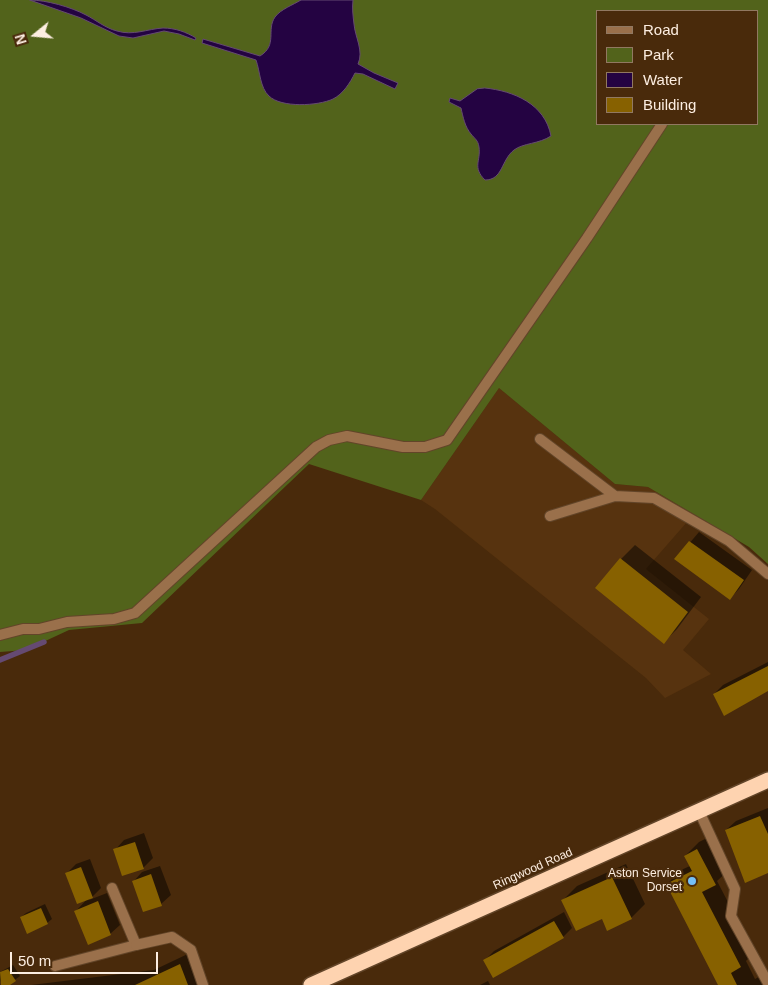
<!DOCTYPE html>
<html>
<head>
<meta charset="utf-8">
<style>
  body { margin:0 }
  #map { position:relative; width:768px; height:985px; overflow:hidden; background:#492a0b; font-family:Arial,sans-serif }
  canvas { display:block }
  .legend { position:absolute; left:596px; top:10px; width:162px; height:115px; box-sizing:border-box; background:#492a0b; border:1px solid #917861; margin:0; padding:6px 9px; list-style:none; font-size:15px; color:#fdeee1 }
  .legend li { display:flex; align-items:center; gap:10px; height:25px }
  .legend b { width:25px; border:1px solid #917861 }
  .north { position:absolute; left:10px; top:10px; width:50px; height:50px; -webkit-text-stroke:4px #492a0b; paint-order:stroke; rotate:253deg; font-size:14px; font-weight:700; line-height:20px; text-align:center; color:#fdeee1 }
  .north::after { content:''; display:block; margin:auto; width:18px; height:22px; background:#fdeee1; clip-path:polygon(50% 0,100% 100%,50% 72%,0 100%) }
  .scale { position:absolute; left:10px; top:952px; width:148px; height:22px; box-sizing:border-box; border:2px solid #fdeee1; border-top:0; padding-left:6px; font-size:15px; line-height:18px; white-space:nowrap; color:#fdeee1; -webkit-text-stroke:4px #492a0b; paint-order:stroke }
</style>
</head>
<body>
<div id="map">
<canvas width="768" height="985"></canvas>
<ul class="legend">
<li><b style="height:6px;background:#9a704b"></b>Road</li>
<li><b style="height:14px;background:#52631b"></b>Park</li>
<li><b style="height:14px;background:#240342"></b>Water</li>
<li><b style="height:14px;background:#876100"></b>Building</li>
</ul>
<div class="north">N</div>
<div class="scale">50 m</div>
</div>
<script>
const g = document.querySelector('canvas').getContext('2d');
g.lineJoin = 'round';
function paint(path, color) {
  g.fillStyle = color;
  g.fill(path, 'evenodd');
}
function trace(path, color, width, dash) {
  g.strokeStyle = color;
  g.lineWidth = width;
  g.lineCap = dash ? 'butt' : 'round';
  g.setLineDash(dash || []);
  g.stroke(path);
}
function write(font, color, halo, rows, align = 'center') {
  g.font = font + ' Arial,sans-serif';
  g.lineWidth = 4.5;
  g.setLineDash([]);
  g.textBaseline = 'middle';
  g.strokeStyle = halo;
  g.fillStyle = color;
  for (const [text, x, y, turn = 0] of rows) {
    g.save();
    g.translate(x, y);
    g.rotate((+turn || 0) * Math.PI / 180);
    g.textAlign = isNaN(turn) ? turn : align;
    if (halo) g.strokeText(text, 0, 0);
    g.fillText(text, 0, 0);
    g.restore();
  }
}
const built = new Path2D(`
  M499 388 615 484 648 487 694 514 646 569 709 619 683 650 711 674 665 698 646 678 435 509 421 500Z`);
const green = new Path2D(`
  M0 0H768V564L749 547 648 487 615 484 499 388 421 500 309 464 142 623 69 630 26 650 0 652ZM597 11H757V124H597Z`);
const water = new Path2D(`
  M30 0C46 0 71 7 86 15 96 20 105 28 117 31 133 36 147 29 163 28 175 28 186 32 196 38L195 40 179 34 164 31 133 38 119 36 81 18Z
  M301 0H353C352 8 353 16 354 24 355 37 364 51 358 64L374 73 398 83 395 89 363 74 355 73C350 83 343 94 333 99 318 106 281 108 269 96 260 88 260 71 256 60L202 43 203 39 260 56C278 45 266 30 275 17 281 9 293 5 301 0Z
  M485 88C514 91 545 104 551 136 539 144 523 143 514 150 501 160 503 180 485 180 472 167 481 161 479 147 478 140 475 139 471 134 465 127 463 117 461 108L449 102 450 98 460 101 477 89Z`);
const shadow = new Path2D(`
  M699 532 752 570 739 589 730 598 676 559Z
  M635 545 701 597 677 629 663 643 621 559Z
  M768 662V690L714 694 723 685Z
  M768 808V871L726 830 736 821Z
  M144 833 153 858 143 868 115 850 124 840Z
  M711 836 729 870 717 881 754 952 746 961 755 979 768 972V985H719L667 884 681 870 690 866 685 856 699 842Z
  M90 859 101 888 89 900 107 893 120 925 110 934 76 911 88 898 66 874 76 864Z
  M626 864 645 904 631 918H603L563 900 577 886Z
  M160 866 171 895 161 904 133 882 142 872Z
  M45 904 52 919 47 923 21 917 26 913Z
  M564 912 572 928 563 937 484 961 494 951Z
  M194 951 207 980 202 985H31L154 970Z
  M13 965 20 976 8 985H2L0 980V972Z
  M488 981 490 985H480Z`);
const stream = new Path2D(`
  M0 660 44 642`);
const building = new Path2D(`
  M689 541 744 580 730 600 674 559Z
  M620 558 688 612 664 644 595 588Z
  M768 666V691L724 716 713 694Z
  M760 816 768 834V873L745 883 725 830Z
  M135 842 144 869 122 876 113 849Z
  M697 849 716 885 702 892 741 967 731 973 737 985H718L666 884 692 871 684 856Z
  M81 867 93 898 77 904 65 873Z
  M151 874 162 906 143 912 132 881Z
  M612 877 632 919 607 931 602 919 576 931 561 900Z
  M98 901 111 935 88 945 74 911Z
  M41 908 48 924 27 934 20 917Z
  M554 921 564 938 493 978 483 960Z
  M180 964 188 985H135Z
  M8 969 16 981 10 985H1L0 972Z`);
const lane = new Path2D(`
  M540 439 615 496
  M550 516 615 496 654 498 729 541 768 574
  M0 635 23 629H39L67 622 114 619 135 613 316 447 329 440 347 436 403 447H425L447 440 587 238 662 124
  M699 811 735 889 731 916 768 983
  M55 966 136 945 112 888`);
const street = new Path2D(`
  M136 945 172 937 191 950 203 985`);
const highway = new Path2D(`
  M311 985 768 780`);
const markers = [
  [692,881,5,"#75c0f6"]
];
const streetNames = [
  ["Ringwood Road",533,869,-24]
];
const poiNames = [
  ["Aston Service",682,874],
  ["Dorset",682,888]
];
paint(built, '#57330f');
paint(green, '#52631b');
paint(water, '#240342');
trace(water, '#654a72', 1);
paint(shadow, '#0007');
trace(stream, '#654a72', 5.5);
paint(building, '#876100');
trace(lane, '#624529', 12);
trace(street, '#624529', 12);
trace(highway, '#624529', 18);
trace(lane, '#9a704b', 10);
trace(street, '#9a704b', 10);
trace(highway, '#fed3b0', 15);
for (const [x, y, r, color] of markers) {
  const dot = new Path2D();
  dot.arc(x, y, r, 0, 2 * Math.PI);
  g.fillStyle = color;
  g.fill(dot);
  trace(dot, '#492a0b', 2);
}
write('12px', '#fdeee1', '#492a0b', streetNames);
write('12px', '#fdeee1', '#492a0b', poiNames, 'right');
</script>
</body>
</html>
